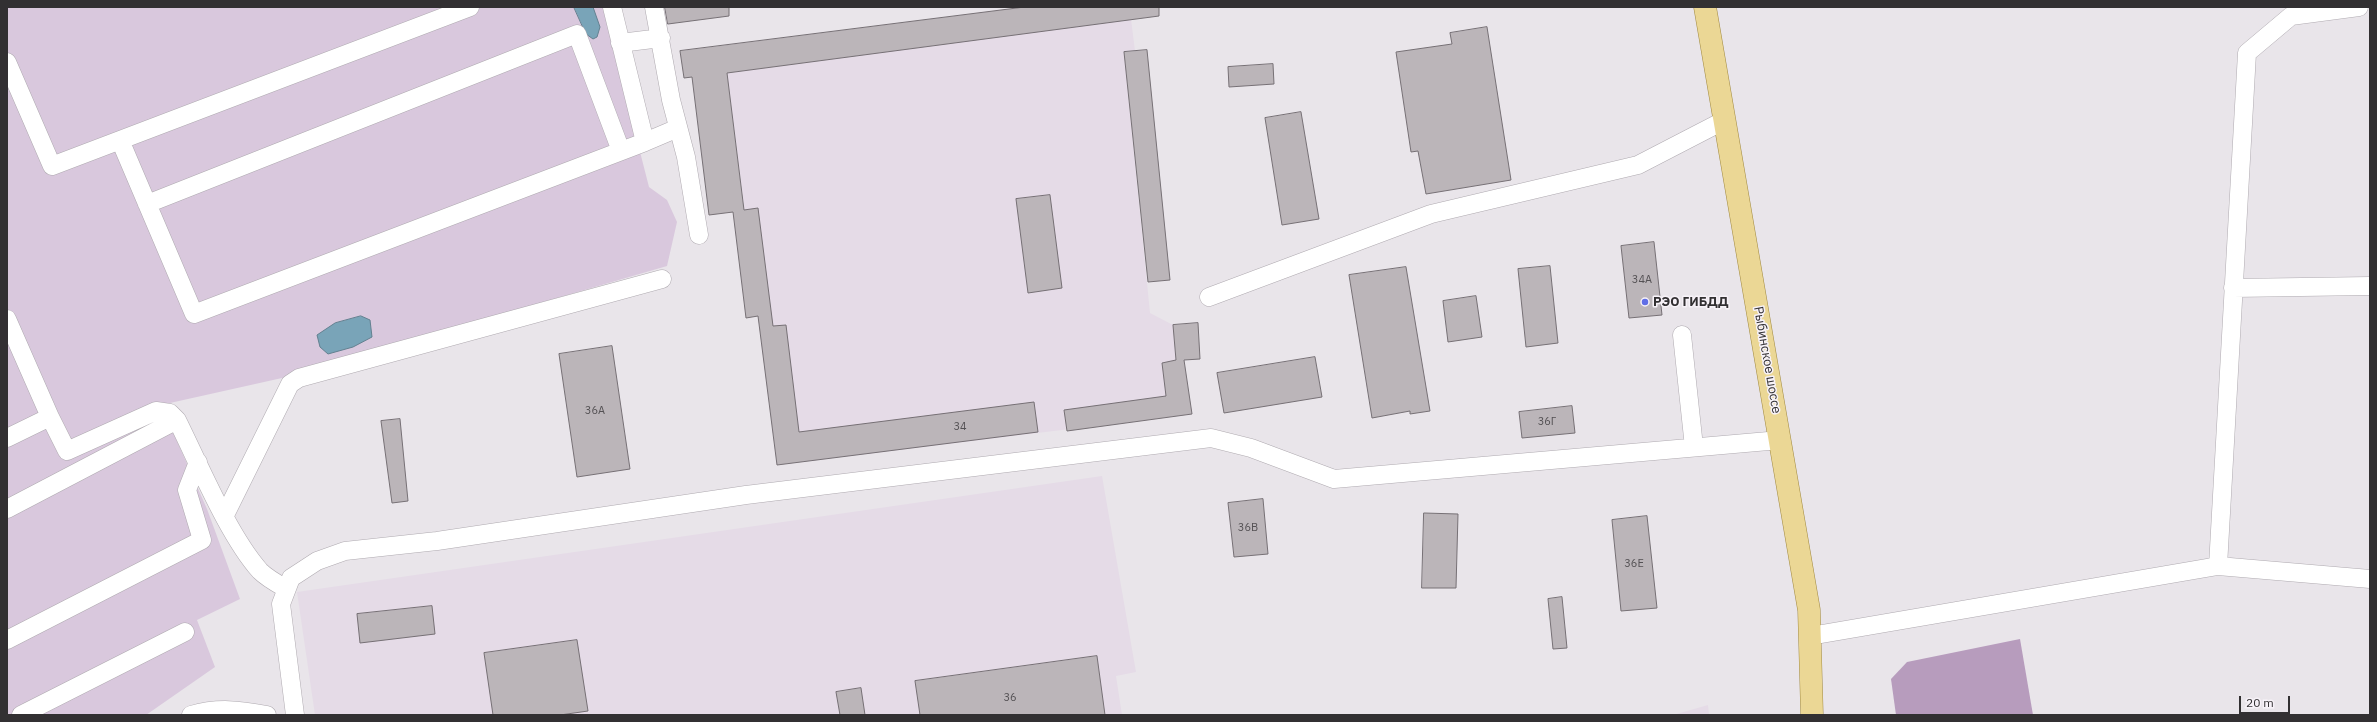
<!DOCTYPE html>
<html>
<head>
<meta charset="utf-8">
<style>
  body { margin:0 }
  #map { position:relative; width:2377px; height:722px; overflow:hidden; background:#e9e5ea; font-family:"IBM Plex Sans",sans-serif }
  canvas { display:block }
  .frame { position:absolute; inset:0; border:8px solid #323032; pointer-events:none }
  .scale { position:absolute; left:2239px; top:696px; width:51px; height:18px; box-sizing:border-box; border:2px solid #323032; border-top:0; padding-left:5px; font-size:12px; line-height:14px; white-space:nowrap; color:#323032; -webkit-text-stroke:3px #f7f2f8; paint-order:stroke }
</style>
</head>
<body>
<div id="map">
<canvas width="2377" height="722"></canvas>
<div class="frame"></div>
<div class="scale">20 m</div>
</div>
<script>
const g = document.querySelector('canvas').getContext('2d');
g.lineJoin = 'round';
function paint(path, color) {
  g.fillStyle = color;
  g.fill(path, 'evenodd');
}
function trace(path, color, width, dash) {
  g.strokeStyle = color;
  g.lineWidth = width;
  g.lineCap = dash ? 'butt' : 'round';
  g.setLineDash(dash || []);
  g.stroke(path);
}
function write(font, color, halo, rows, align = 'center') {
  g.font = font + ' "IBM Plex Sans",sans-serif';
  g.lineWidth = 3;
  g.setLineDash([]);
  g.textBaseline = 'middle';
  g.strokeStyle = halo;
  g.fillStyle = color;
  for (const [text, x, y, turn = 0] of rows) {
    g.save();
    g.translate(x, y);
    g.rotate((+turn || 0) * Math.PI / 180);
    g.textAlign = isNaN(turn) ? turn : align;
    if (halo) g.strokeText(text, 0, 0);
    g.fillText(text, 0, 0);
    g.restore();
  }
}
const built = new Path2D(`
  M1131 19 1135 51 1124 52 1150 313 1173 325 1176 360H1184L1192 414 777 465 727 73Z
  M1102 476 1136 672 1116 676 1122 715H315L297 592Z
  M1708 705 1709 715H1673Z`);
const green = new Path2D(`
  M7 7H603L649 187 667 200 677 222 667 266 282 378 161 405 207 509 240 599 197 620 215 667 146 715H7Z`);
const forest = new Path2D(`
  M2020 639 2033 715H1896L1891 679 1907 662Z`);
const water = new Path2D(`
  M574 7H593L600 27 597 37 593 39 586 34Z
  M361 316 370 320 372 337 353 347 328 354 320 347 317 335 335 323Z`);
const building = new Path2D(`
  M665 7H729V16L668 24Z
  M1025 7H1159V16L727 73 744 210 758 208 773 326 786 325 799 432 1034 402 1038 432 777 465 758 316 746 318 733 212 709 215 692 77 684 78 680 51Z
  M1487 27 1511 180 1426 194 1418 151 1411 152 1396 52 1452 44 1450 33Z
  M1147 50 1170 280 1148 282 1124 52Z
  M1273 64 1274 84 1229 87 1228 67Z
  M1301 112 1319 219 1282 225 1265 118Z
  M1050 195 1062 288 1028 293 1016 199Z
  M1654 242 1662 315 1629 318 1621 246Z
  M1550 266 1558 343 1526 347 1518 269Z
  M1406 267 1430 411 1410 414V411L1372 418 1349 275Z
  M1476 296 1482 337 1448 342 1443 301Z
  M1198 323 1200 359 1184 360 1192 414 1067 431 1064 410 1166 396 1162 363 1176 360 1173 325Z
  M612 346 630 469 577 477 559 354Z
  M1315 357 1322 397 1224 413 1217 373Z
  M1572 406 1575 433 1522 438 1519 412Z
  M400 419 408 501 392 503 381 421Z
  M1263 499 1268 554 1234 557 1228 503Z
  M1424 513 1458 514 1456 588H1422Z
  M1647 516 1657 608 1621 611 1612 520Z
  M1562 597 1567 648 1553 649 1548 599Z
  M432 606 435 634 360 643 357 614Z
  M577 640 588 711 560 715H493L484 653Z
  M1097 656 1105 715H920L915 681Z
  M861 688 865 715H840L836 692Z`);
const minor = new Path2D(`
  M654 7 671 100 686 157 699 235
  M620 43 661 38
  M7 62 52 166 470 7
  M120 140 194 314 645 142 612 7
  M645 142 678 128
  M147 204 577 34 621 151
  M2233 288 2370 286
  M1209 297 1431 214 1638 165 1725 120
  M7 319 50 417 67 451 156 411 170 413 177 420C199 464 228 535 260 571 267 578 276 583 285 588
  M1682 335 1694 447
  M7 438 50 417
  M7 509 177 420
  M225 515 290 384 299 378 662 279
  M2218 566 2247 53 2291 16 2359 7
  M1810 636 2218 566 2370 579
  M7 640 202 540 187 490 198 462
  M21 715 185 632
  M191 715C218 707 240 710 267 715
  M295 715 281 604 291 578 317 561 345 551 437 541 746 495 1211 438 1251 448 1334 479 1780 440`);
const major = new Path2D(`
  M1705 7 1809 610 1812 715`);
const markers = [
  [1645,302,4,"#606ee6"]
];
const numberNames = [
  ["34А",1642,280],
  ["36А",595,411],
  ["36Г",1547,422],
  ["34",960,427],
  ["36В",1248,528],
  ["36Е",1634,564],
  ["36",1010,698]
];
const poiNames = [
  ["РЭО ГИБДД",1653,302]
];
const streetNames = [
  ["Рыбинское шоссе",1767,360,80]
];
paint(built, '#e5dbe7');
paint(green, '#d9c8dd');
paint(forest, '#b79cbd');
paint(water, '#79a4b8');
trace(water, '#648190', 1);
paint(building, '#bbb5b9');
trace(building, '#767075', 1);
trace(minor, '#afaab0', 19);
trace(major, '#a28b44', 23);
trace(minor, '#fff', 18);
trace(major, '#ebd795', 22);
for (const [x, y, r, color] of markers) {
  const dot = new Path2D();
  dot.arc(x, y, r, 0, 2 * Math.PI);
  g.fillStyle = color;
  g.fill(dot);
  trace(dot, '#f7f2f8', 1.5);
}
write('11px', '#545154', null, numberNames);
write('bold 13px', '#323032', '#f7f2f8', poiNames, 'left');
write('13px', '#323032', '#f7f2f8', streetNames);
</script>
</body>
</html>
